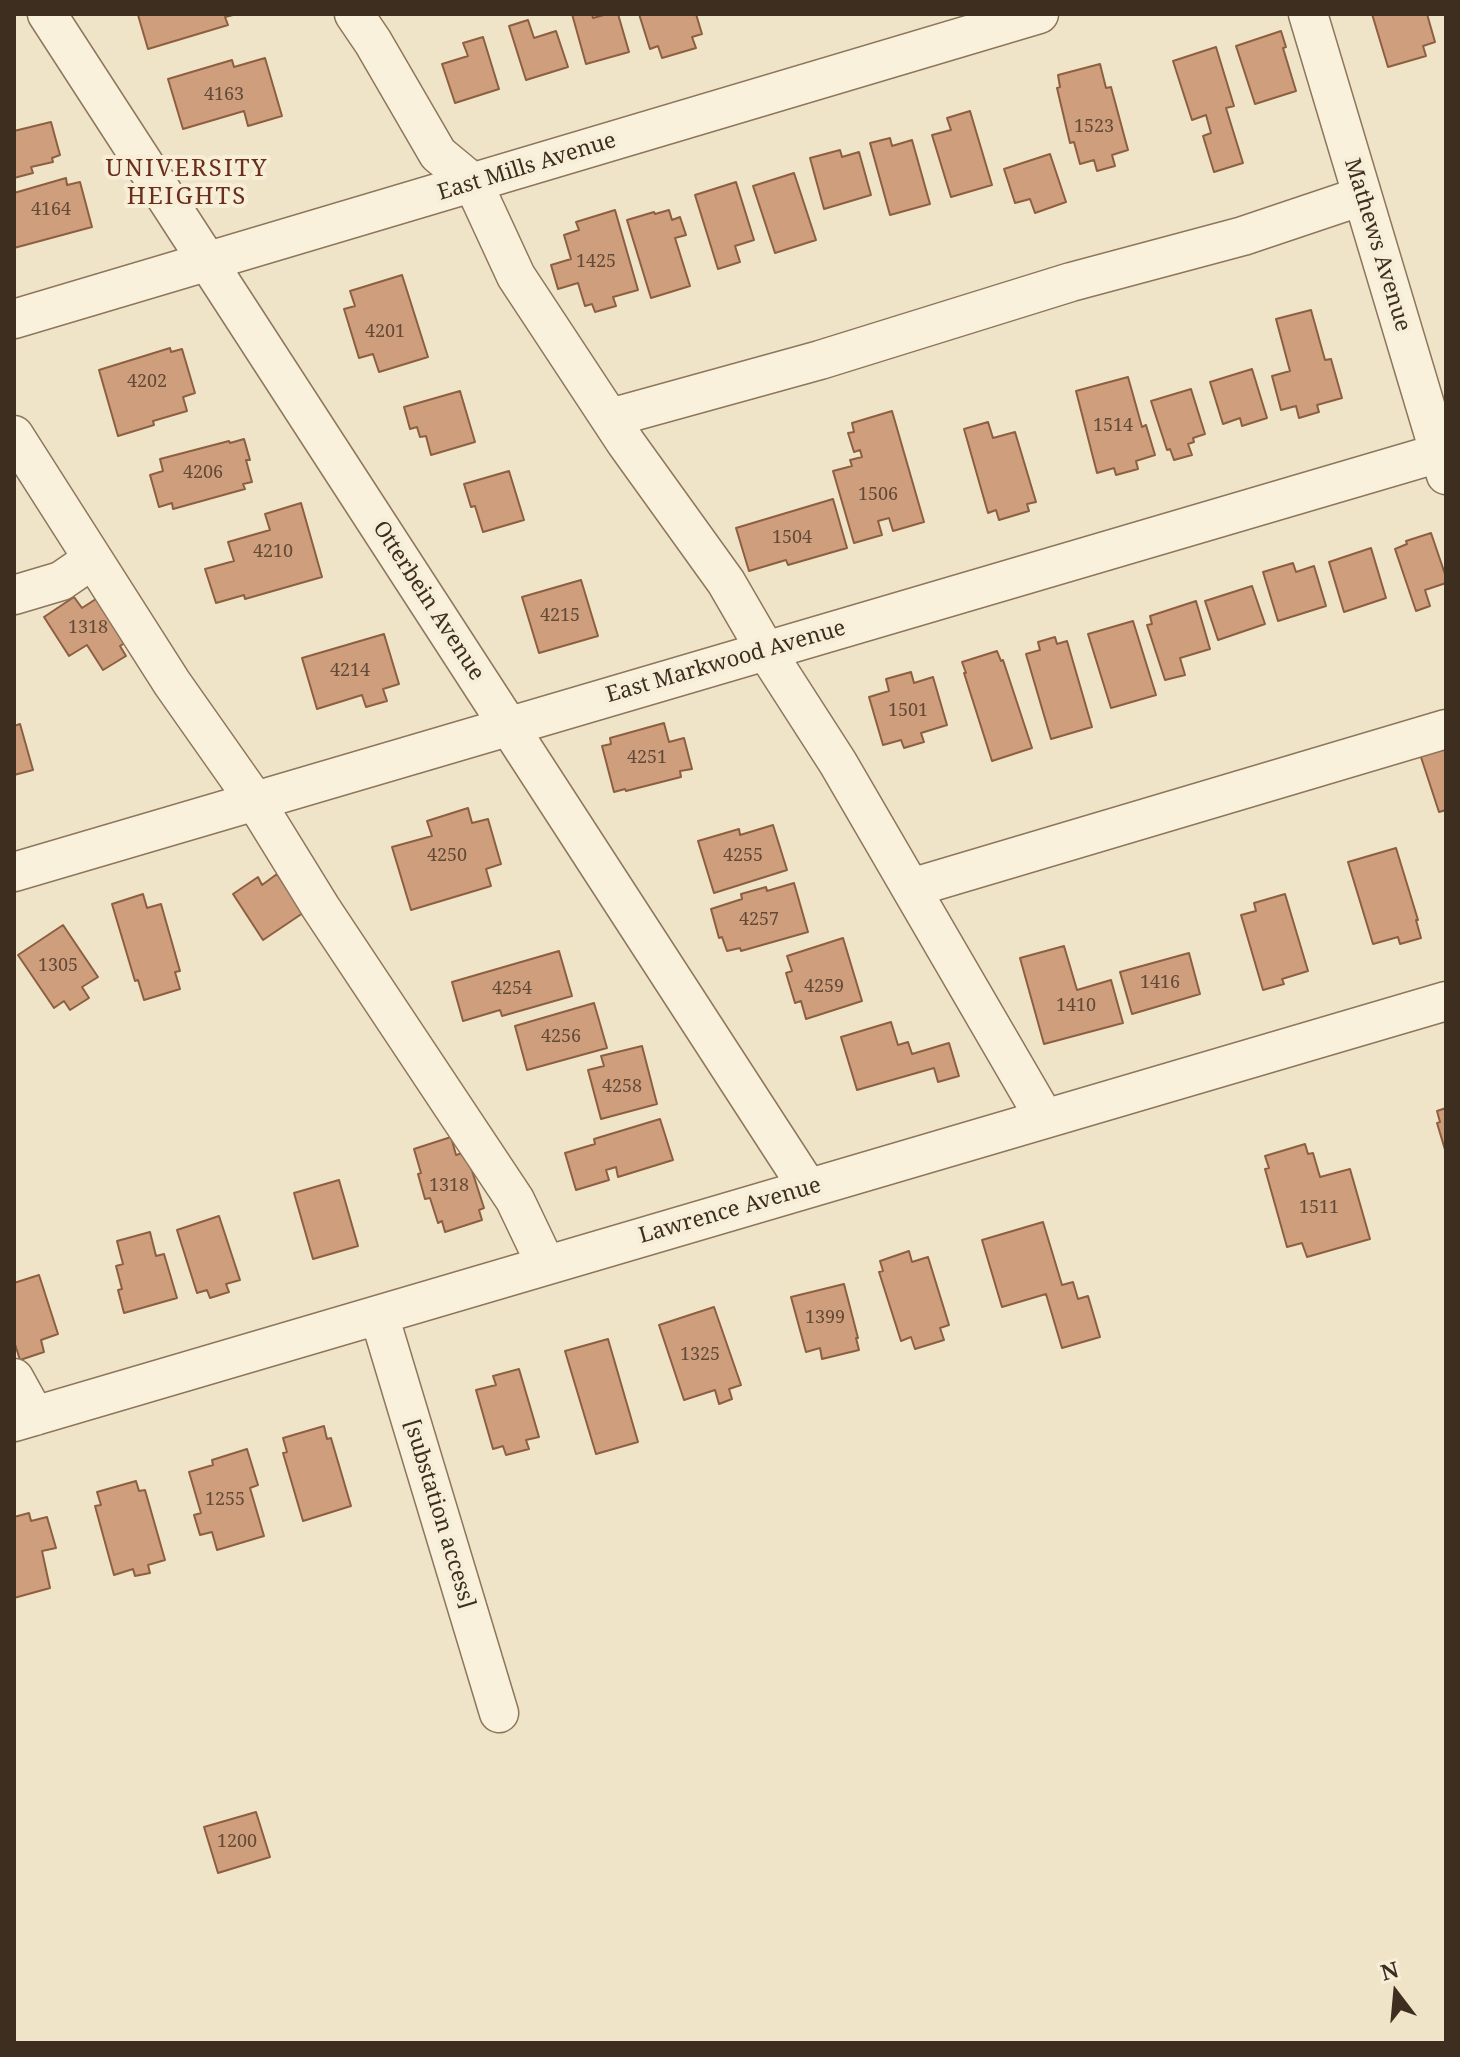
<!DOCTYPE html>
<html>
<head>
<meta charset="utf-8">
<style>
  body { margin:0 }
  #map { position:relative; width:1460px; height:2057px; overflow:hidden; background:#f0e4c8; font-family:"Noto Serif",serif }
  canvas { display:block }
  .frame { position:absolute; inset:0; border:16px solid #3d2e20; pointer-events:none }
  .north { position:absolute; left:1356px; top:1953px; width:80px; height:80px; -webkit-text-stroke:6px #f7eed8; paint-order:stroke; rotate:344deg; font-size:22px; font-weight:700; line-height:32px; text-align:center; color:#3d2e20 }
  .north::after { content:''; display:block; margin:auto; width:28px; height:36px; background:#3d2e20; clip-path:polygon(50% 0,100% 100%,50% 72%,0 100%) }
</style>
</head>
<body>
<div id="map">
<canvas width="1460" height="2057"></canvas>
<div class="frame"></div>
<div class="north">N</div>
</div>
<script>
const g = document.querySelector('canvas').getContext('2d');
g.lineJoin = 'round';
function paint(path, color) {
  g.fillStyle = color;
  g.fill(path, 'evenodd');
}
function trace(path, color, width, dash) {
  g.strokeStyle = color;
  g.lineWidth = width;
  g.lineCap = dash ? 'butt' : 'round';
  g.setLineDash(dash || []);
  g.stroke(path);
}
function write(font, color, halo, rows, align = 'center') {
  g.font = font + ' "Noto Serif",serif';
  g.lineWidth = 8;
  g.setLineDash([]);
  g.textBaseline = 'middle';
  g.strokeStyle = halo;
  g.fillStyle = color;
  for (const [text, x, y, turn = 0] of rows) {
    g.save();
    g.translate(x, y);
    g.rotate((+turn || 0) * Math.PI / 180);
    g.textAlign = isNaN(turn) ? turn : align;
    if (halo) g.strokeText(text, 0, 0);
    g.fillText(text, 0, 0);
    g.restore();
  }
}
const building = new Path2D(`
  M143 14H237L225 17 228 25 148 49 138 15Z
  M572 14H592L593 18 607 14H618L629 52 586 64Z
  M639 14H696L702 34 692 37 696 48 662 58 658 46 650 49Z
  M1372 14H1427L1435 42 1423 46 1426 56 1388 67Z
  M528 20 534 38 556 31 568 67 526 80 509 26Z
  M1281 31 1286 47 1283 48 1296 91 1255 104 1236 46Z
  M483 37 499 89 455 103 442 64 468 56 463 43Z
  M1216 47 1234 106 1226 108 1243 163 1214 172 1203 136 1211 133 1206 115 1192 120 1173 61Z
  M265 58 282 116 248 126 244 111 183 129 168 79 232 60 234 67Z
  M1100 64 1106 88 1111 87 1128 150 1112 155 1115 166 1097 171 1094 160 1080 164 1074 142 1070 143 1057 88 1060 87 1058 75Z
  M970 111 992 185 951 197 932 135 951 130 947 118Z
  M51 122 60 155 52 158 53 162 31 167 33 173 14 178V131Z
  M890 138 892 146 912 140 930 204 890 215 870 143Z
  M840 150 842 157 859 152 871 195 824 209 810 158Z
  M1050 154 1066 202 1035 213 1030 199 1015 203 1004 169Z
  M794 173 816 240 775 253 753 186Z
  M66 178 67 185 80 182 92 227 14 248V193Z
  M736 182 754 240 735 246 740 262 718 269 695 195Z
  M615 210 638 290 613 297 616 306 595 312 592 304 585 306 578 283 558 289 551 265 571 259 564 235 579 230 576 222Z
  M669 210 672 220 680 217 686 235 675 238 690 286 651 298 627 220 654 212 655 214Z
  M402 275 428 357 379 372 373 354 359 358 344 309 355 306 350 291Z
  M1311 310 1325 360 1331 359 1342 398 1317 405 1319 412 1299 418 1296 406 1281 410 1272 376 1290 371 1276 319Z
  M170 348 171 352 182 349 195 393 183 397 187 411 153 421 154 425 118 436 99 370Z
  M1252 369 1267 418 1242 426 1240 418 1223 424 1210 382Z
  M1128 377 1142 427 1146 425 1155 455 1136 461 1138 469 1116 475 1114 468 1097 473 1076 391Z
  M1191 389 1205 434 1193 438 1194 442 1188 444 1192 455 1174 460 1170 449 1167 450 1151 401Z
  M460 391 475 442 431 455 426 436 420 437 417 427 410 429 404 407Z
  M892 411 924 522 893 531 889 518 878 521 882 535 854 543 833 471 852 466 850 460 862 457 860 450 854 452 848 433 854 432 852 423Z
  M988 422 993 438 1015 432 1036 502 1027 504 1029 511 999 520 996 510 988 513 964 429Z
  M244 439 250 460H246L252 482 243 484 245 489 173 509 172 503 159 507 150 475 163 471 160 459 229 441 230 443Z
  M509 471 524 520 483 532 475 506 471 507 464 484Z
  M833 499 847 548 788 565 786 560 749 571 736 528Z
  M301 503 322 577 245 599 244 595 216 603 205 569 234 561 228 542 270 530 265 514Z
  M1431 533 1446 577V583L1425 590 1430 606 1416 611 1395 549 1407 544 1406 541Z
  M1371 548 1386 598 1344 612 1329 562Z
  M1293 563 1296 572 1314 566 1326 606 1278 621 1263 572Z
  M581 580 598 636 539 653 522 597Z
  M1252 586 1265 624 1218 640 1205 601Z
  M102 595 131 639 120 646 126 656 103 670 87 645 69 656 44 617 74 597 82 608Z
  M1196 601 1210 649 1180 658 1185 675 1165 680 1147 625 1152 624 1150 616Z
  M1133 621 1156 695 1111 708 1088 634Z
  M384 634 399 684 383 689 387 701 366 707 362 695 317 709 302 658Z
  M1055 637 1057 644 1067 641 1092 727 1051 739 1026 654 1040 650 1038 642Z
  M997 651 1001 661 1003 660 1032 748 992 761 964 673H966L962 662Z
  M911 672 914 683 933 677 947 725 921 733 924 742 904 748 901 740 883 745 869 697 889 691 886 679Z
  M664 723 669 742 684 738 692 769 680 771 681 777 626 791 625 789 614 792 602 746 611 744 610 738Z
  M20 724 33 770 14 775V726Z
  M1446 736V810L1439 812 1417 745Z
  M468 808 472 823 488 819 501 864 486 869 491 886 411 910 392 847 432 836 427 821Z
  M773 825 787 870 714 893 698 841 739 829 740 835Z
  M1396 848 1418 920H1416L1421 938 1400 944 1398 937 1373 944 1348 862Z
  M277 874 303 913 263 940 233 894 258 877 262 885Z
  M794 883 808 932 741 951 740 948 727 951 722 937 719 938 711 909 742 899 741 894 766 887 767 891Z
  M143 894 147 908 161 904 180 971 175 972 180 989 144 1000 138 980 135 981 112 904Z
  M1285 894 1308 971 1282 979 1284 984 1263 990 1241 915 1256 911 1254 903Z
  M63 925 98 977 82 987 89 998 70 1010 64 1001 54 1008 18 955Z
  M843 938 862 1001 806 1019 801 1001 795 1003 786 973 792 971 787 956Z
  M1064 946 1077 990 1111 980 1123 1023 1044 1044 1020 958Z
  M559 951 572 996 502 1016 500 1010 463 1021 452 982Z
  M1189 953 1200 994 1132 1014 1120 972Z
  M594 1003 607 1048 527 1070 515 1026Z
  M891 1022 898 1045 908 1042 912 1054 949 1043 959 1076 938 1082 934 1068 857 1090 841 1037Z
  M642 1046 657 1104 601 1119 588 1070 604 1066 601 1056Z
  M1446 1108V1153L1437 1123 1440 1122 1437 1111Z
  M660 1119 673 1160 618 1177 616 1167 606 1170 609 1180 576 1190 565 1153 595 1144 594 1139Z
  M451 1137 456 1155 466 1152 484 1208 479 1210 482 1220 445 1232 442 1221 438 1223 430 1198 425 1199 418 1174 421 1173 414 1149Z
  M1305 1144 1308 1154 1313 1153 1320 1177 1350 1169 1370 1239 1307 1257 1302 1243 1287 1247 1265 1169 1269 1168 1265 1156Z
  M339 1180 358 1246 313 1259 294 1193Z
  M219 1216 240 1280 226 1284 229 1292 210 1298 207 1290 197 1293 177 1230Z
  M1043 1222 1062 1285 1073 1282 1078 1299 1088 1296 1100 1337 1062 1348 1046 1294 1002 1307 982 1240Z
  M150 1232 156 1256 164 1254 177 1298 124 1313 118 1290 122 1289 116 1266 123 1264 117 1241Z
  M909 1251 912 1262 928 1257 949 1325 940 1328 944 1340 915 1349 911 1337 901 1341 879 1272 883 1271 880 1261Z
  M39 1275 58 1334 41 1340 44 1352 20 1360 14 1341V1283Z
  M844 1284 858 1338H856L859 1350 822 1359 820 1348 806 1352 791 1297Z
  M714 1307 741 1385 729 1389 732 1399 719 1404 715 1390 684 1400 659 1325Z
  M608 1339 638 1442 596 1454 565 1351Z
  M519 1369 539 1437 526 1440 529 1449 506 1455 503 1446 493 1449 476 1390 496 1385 493 1376Z
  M324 1426 327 1439 331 1438 351 1506 303 1521 283 1453 287 1452 283 1438Z
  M247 1449 258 1485 250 1488 264 1536 217 1550 212 1532 200 1535 194 1515 201 1513 189 1472 213 1465 212 1460Z
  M136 1481 139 1491 145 1490 165 1560 148 1565 150 1573 135 1576 133 1569 114 1575 95 1506 101 1505 97 1492Z
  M29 1513 31 1521 47 1517 56 1548 42 1551 50 1588 14 1598V1517Z
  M256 1812 270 1857 218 1873 204 1827Z`);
const minor = new Path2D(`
  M47 14 808 1188
  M354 14 373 42 438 154 473 183 516 276 626 443 726 582 766 651 838 763 1045 1119
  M1308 14 1446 475
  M14 319 1039 14
  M610 418 820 360 1071 282 1243 236 1362 196
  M14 435 172 683 255 801 321 908 515 1200 546 1265
  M14 595 61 581 93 559
  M14 872 1439 453
  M911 888 1446 729
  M379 1315 499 1713
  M14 1378 35 1416
  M14 1422 1446 1001`);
const numberNames = [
  ["4163",224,95],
  ["1523",1094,127],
  ["4164",51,210],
  ["1425",596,262],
  ["4201",385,332],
  ["4202",147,382],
  ["1514",1113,426],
  ["4206",203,473],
  ["1506",878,495],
  ["1504",792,538],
  ["4210",273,552],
  ["4215",560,616],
  ["1318",88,628],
  ["4214",350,671],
  ["1501",908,711],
  ["4251",647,758],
  ["4250",447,856],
  ["4255",743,856],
  ["4257",759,920],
  ["1305",58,966],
  ["1416",1160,983],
  ["4259",824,987],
  ["4254",512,989],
  ["1410",1076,1006],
  ["4256",561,1037],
  ["4258",622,1087],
  ["1318",449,1186],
  ["1511",1319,1208],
  ["1399",825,1318],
  ["1325",700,1355],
  ["1255",225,1500],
  ["1200",237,1842]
];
const streetNames = [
  ["East Mills Avenue",527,167,-17],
  ["Mathews Avenue",1377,245,73],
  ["Otterbein Avenue",428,601,57],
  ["East Markwood Avenue",726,662,-16],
  ["Lawrence Avenue",730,1211,-16],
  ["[substation access]",439,1514,73]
];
const neighbourhoodNames = [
  ["UNIVERSITY",187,169],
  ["HEIGHTS",187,197]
];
paint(building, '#cf9f7d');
trace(building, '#8d5f41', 2);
trace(minor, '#8d765c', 41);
trace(minor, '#faf1dc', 38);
write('18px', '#624a37', null, numberNames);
write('22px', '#3d2e20', '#f7eed8', streetNames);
g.letterSpacing = '2px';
write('24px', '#6b2e1e', '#f7eed8', neighbourhoodNames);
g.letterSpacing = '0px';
</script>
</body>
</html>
